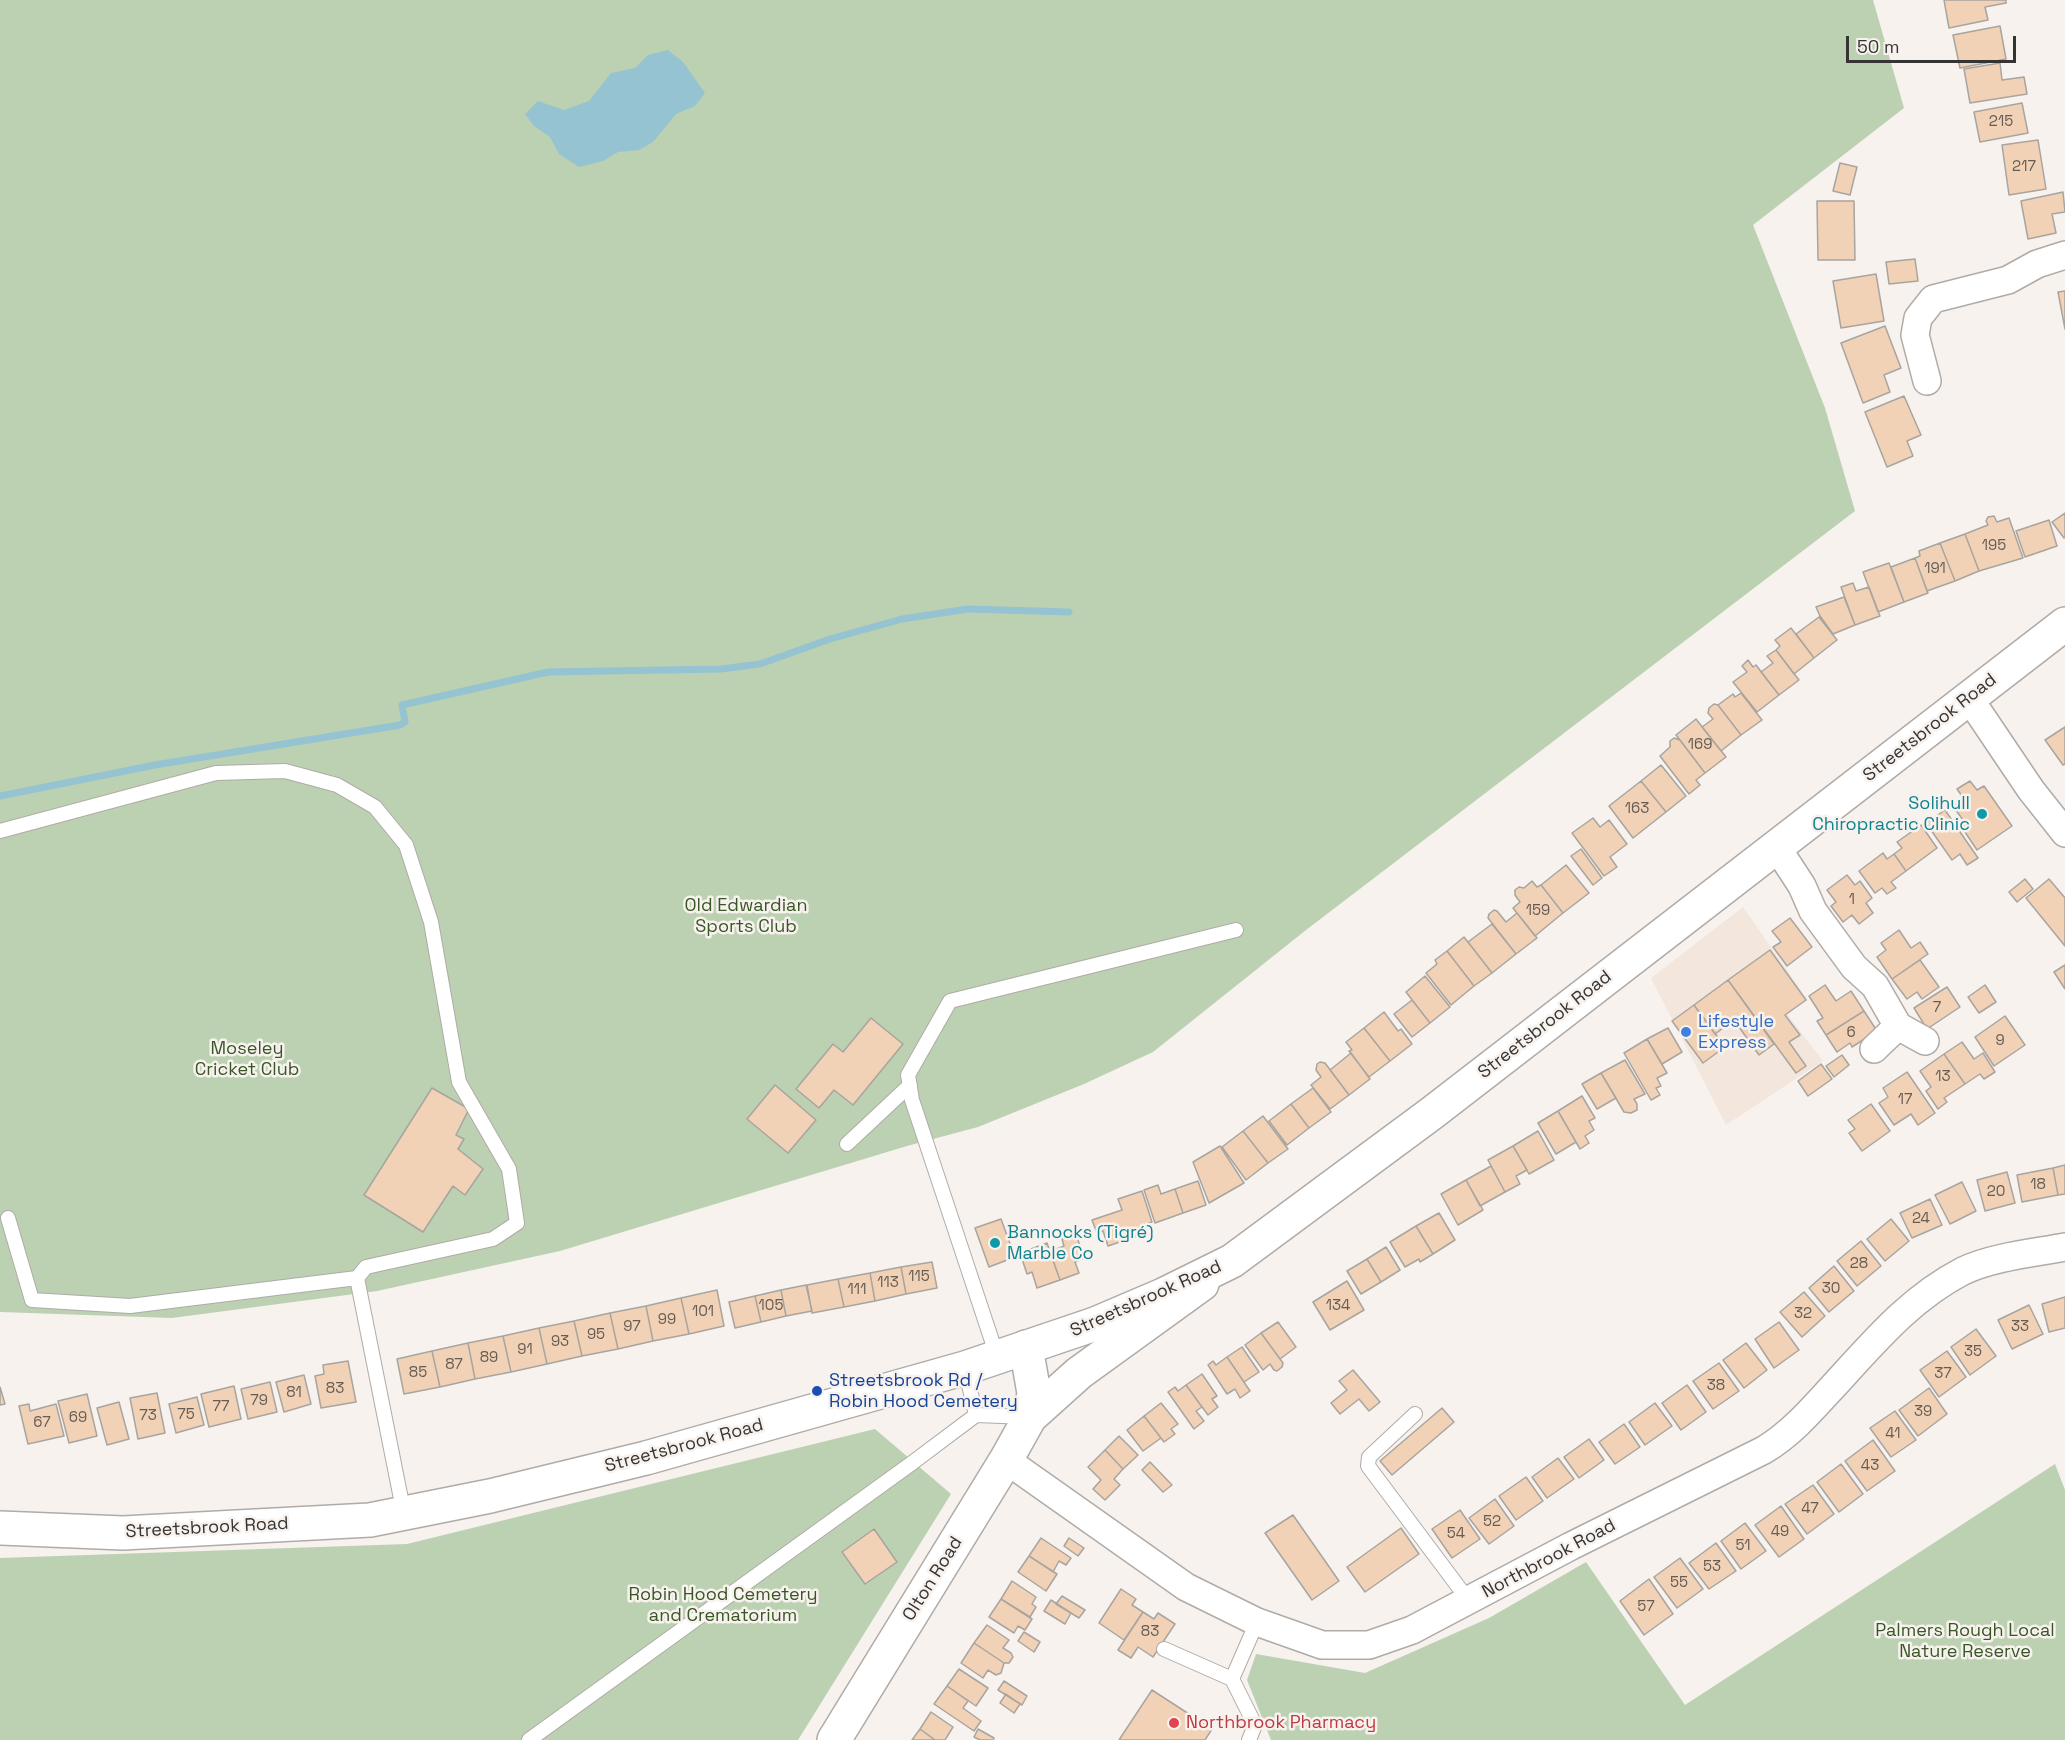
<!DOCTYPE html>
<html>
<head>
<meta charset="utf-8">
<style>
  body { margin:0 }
  #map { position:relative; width:2065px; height:1740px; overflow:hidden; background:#f7f2ee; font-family:"Space Grotesk",sans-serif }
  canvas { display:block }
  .scale { position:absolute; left:1846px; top:36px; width:170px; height:27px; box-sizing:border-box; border:3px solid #363433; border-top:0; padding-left:8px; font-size:18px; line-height:21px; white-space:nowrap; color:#363433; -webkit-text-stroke:4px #f7f2ee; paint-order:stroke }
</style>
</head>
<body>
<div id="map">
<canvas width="2065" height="1740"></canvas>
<div class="scale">50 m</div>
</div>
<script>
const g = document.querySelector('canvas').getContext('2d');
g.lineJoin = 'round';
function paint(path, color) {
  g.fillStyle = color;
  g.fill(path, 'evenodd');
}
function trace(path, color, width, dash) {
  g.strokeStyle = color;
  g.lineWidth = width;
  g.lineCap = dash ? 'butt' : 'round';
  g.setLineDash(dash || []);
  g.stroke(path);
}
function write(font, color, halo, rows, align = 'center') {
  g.font = font + ' "Space Grotesk",sans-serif';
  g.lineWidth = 5;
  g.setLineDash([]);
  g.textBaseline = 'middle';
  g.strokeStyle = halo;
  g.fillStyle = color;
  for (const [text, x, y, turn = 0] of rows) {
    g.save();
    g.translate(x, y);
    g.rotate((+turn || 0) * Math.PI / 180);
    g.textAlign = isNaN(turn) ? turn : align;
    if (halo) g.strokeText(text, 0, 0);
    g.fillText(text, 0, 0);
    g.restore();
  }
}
const built = new Path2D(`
  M1743 907 1808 1000 1787 1014 1823 1061 1726 1125 1651 978Z`);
const green = new Path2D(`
  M0 0H1873L1904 108 1753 225 1825 408 1855 511 1306 930 1153 1052 1084 1084 978 1127 907 1146 560 1251 377 1291 172 1318 0 1312Z
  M875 1429 951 1494 798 1740H0V1558L407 1544Z
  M2055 1464 2065 1490V1740H1271L1247 1680 1256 1654 1365 1673 1489 1618 1586 1562 1685 1705Z`);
const water = new Path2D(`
  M668 50 683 62 705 93 695 106 676 114 653 142 639 150 618 152 603 161 579 167 559 154 550 137 534 126 525 114 538 101 564 110 589 101 611 73 635 68 648 55Z`);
const stream = new Path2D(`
  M0 796 155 765 400 725 405 722 402 705 548 672 721 669 760 664 830 639 902 619 968 609 1069 612`);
const building = new Path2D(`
  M1944 0H2006V3L1985 7 1988 20 1949 28Z
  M2000 26 2006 59 1960 68 1953 35Z
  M2000 63 2002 80 2024 77 2027 94 1970 103 1964 69Z
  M2022 103 2028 133 1980 142 1974 112Z
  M2038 140 2046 189 2009 195 2002 145Z
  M1840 163 1857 167 1850 195 1833 191Z
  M2063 192 2065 212 2052 214 2056 233 2028 239 2021 201Z
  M1817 201H1854L1855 260H1818Z
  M1915 259 1918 281 1889 284 1886 262Z
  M1876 274 1884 321 1841 328 1833 281Z
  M2065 291V329L2058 292Z
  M1885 326 1901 368 1884 375 1890 392 1863 403 1841 343Z
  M1904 396 1921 435 1907 441 1913 456 1887 467 1865 412Z
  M2065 513V537L2064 538 2052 522Z
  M1994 516 1997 522 2009 518 2023 558 1979 571 1965 534 1988 525 1986 521 1988 517Z
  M2049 520 2057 546 2025 557 2016 531Z
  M1965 534 1979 571 1955 581 1940 543Z
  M1940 543 1955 581 1927 591 1915 558 1920 556 1919 551Z
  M1915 558 1928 593 1904 602 1891 567Z
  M1889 563 1904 602 1878 612 1863 572Z
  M1853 583 1856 591 1869 587 1880 616 1855 625 1841 587Z
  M1844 597 1855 625 1833 634 1820 616 1816 607Z
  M1819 617 1837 640 1814 658 1796 634Z
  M1791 628 1814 658 1794 674 1776 650 1780 646 1775 640Z
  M1776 650 1799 680 1779 695 1761 672 1773 663 1767 656Z
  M1748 660 1753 667 1756 665 1779 695 1757 712 1733 682 1747 672 1742 666Z
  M1741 693 1762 720 1741 735 1718 705 1733 694 1735 697Z
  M1714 704 1718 705 1741 735 1721 751 1702 727 1713 719 1708 713 1709 708Z
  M1696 719 1726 757 1705 773 1676 735Z
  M2065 727V764L2063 765 2045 740Z
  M1674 738 1680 740 1705 773 1696 780 1700 785 1689 794 1660 756 1670 747V741Z
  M1661 765 1686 796 1666 812 1641 781Z
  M1641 781 1666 812 1633 838 1609 806Z
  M1970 781 1977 790 1984 786 2012 826 1977 850 1961 826 1965 823 1953 806 1964 799 1957 789Z
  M1945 810 1978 858 1967 865 1960 854 1952 860 1926 823Z
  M1593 818 1600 827 1609 820 1627 844 1610 857 1617 867 1604 876 1572 833Z
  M1921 825 1937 848 1906 871 1894 854 1902 848 1897 842Z
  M1581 849 1602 878 1593 885 1571 856Z
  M1883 853 1887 859 1894 854 1906 871 1891 882 1896 888 1887 894 1882 888 1875 893 1859 871Z
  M1566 865 1589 893 1563 913 1541 885Z
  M1847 875 1855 885 1860 881 1872 898 1866 903 1873 913 1859 924 1852 915 1843 922 1831 906 1836 902 1827 890Z
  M2025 879 2033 889 2017 902 2009 892Z
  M2049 879 2065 898V946L2026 898Z
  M1532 881 1537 887 1541 885 1563 913 1535 936 1513 908 1520 902 1515 895V890L1519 887 1524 888Z
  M1494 910 1497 911 1506 922 1517 913 1537 938 1516 954 1488 918 1489 914Z
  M1790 918 1812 947 1787 966 1773 947 1781 942 1772 931Z
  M1492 924 1516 954 1492 973 1468 942Z
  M1899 930 1911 948 1920 942 1928 954 1892 979 1877 957 1886 950 1881 943Z
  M1464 937 1492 973 1474 986 1447 951Z
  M1770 950 1806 1000 1785 1015 1800 1035 1789 1042 1806 1066 1796 1073 1728 980Z
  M1447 951 1474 986 1451 1005 1426 973 1437 964 1435 960Z
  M1920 960 1939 987 1922 999 1917 992 1907 999 1892 979Z
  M2065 965V989L2054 972Z
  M1425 976 1450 1007 1430 1023 1406 992Z
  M1728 980 1774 1044 1759 1055 1734 1020 1715 1034 1694 1005Z
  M1825 985 1836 1001 1851 991 1864 1011 1826 1035 1817 1021 1823 1018 1809 996Z
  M1985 985 1996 1002 1979 1013 1968 997Z
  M1947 987 1960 1007 1927 1029 1914 1008Z
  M1412 1000 1430 1023 1412 1037 1394 1014Z
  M1694 1005 1725 1047 1703 1063 1672 1021Z
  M1864 1011 1877 1031 1852 1047 1850 1043 1837 1052 1826 1035Z
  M1384 1012 1398 1031 1401 1029 1412 1044 1390 1061 1364 1028Z
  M2005 1016 2025 1045 1994 1066 1975 1037Z
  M871 1018 903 1044 853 1105 834 1090 819 1108 796 1089 833 1044 843 1052Z
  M1364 1028 1390 1061 1369 1077 1349 1051 1352 1050 1346 1042Z
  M1668 1028 1682 1052 1662 1064 1647 1039Z
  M1647 1039 1667 1073 1657 1078 1661 1086 1656 1088 1660 1095 1651 1100 1624 1053Z
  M1962 1042 1974 1059 1983 1053 1995 1072 1984 1079 1980 1074 1965 1084 1944 1054Z
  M1351 1053 1370 1079 1349 1095 1330 1070Z
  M1944 1054 1965 1084 1944 1098 1947 1102 1938 1109 1926 1091 1931 1087 1920 1071Z
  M1842 1055 1849 1065 1834 1077 1826 1066Z
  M1625 1060 1645 1094 1634 1099 1637 1104V1110L1631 1113 1624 1112 1601 1073Z
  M1320 1062 1325 1063 1349 1095 1330 1109 1311 1085 1321 1077 1316 1070 1317 1064Z
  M1821 1064 1832 1079 1808 1096 1798 1081Z
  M1907 1072 1935 1113 1918 1125 1911 1114 1894 1125 1879 1103 1888 1097 1883 1088Z
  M1601 1073 1616 1098 1597 1109 1582 1084Z
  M775 1085 816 1120 788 1153 747 1119Z
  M432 1088 469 1109 456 1135 464 1139 458 1149 483 1169 465 1195 453 1186 423 1232 364 1195Z
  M1313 1088 1331 1112 1309 1128 1291 1104Z
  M1582 1096 1595 1118 1589 1121 1594 1130 1585 1136 1589 1143 1580 1149 1558 1111Z
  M1291 1104 1309 1128 1287 1145 1269 1121Z
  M1871 1104 1890 1131 1862 1151 1849 1133 1855 1129 1848 1120Z
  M1558 1111 1576 1142 1556 1154 1538 1123Z
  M1263 1116 1288 1149 1268 1163 1243 1131Z
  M1243 1131 1268 1163 1246 1180 1222 1147Z
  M1538 1131 1554 1160 1529 1174 1513 1146Z
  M1220 1146 1244 1183 1209 1203 1193 1162Z
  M1513 1146 1527 1170 1516 1176 1520 1184 1505 1192 1488 1160Z
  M2065 1165V1194L2058 1195 2053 1168Z
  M1491 1166 1505 1192 1480 1206 1466 1180Z
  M2053 1168 2058 1195 2022 1202 2017 1175Z
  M2007 1172 2015 1203 1985 1211 1977 1180Z
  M1466 1180 1483 1210 1458 1225 1441 1194Z
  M1198 1181 1206 1205 1183 1213 1175 1189Z
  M1962 1182 1976 1211 1950 1224 1935 1195Z
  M1158 1185 1161 1194 1175 1189 1183 1213 1155 1223 1144 1190Z
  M1142 1191 1152 1222 1143 1225 1146 1233 1108 1246 1103 1231 1097 1233 1092 1220 1122 1210 1118 1199Z
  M1930 1199 1942 1225 1912 1238 1900 1213Z
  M1439 1213 1455 1240 1433 1254 1416 1226Z
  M1001 1219 1015 1257 989 1267 975 1228Z
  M1891 1219 1909 1241 1885 1261 1867 1239Z
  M1416 1226 1433 1254 1420 1262 1419 1259 1405 1267 1390 1242Z
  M1076 1234 1084 1258 1075 1262 1079 1273 1060 1280 1050 1252 1064 1246 1062 1239Z
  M1861 1241 1881 1266 1857 1286 1837 1261Z
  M1047 1243 1060 1280 1037 1288 1032 1272 1027 1274 1020 1253Z
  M1386 1247 1400 1270 1381 1282 1367 1259Z
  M1367 1259 1381 1282 1361 1294 1347 1271Z
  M932 1262 937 1288 906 1294 901 1267Z
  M1834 1266 1854 1291 1829 1312 1809 1288Z
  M901 1267 906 1294 875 1301 870 1273Z
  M870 1273 875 1301 844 1307 838 1279Z
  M838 1279 844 1307 812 1313 807 1285Z
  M1347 1281 1364 1310 1330 1330 1313 1302Z
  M806 1285 812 1311 786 1316 781 1290Z
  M717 1290 724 1326 689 1334 681 1298Z
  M781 1290 786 1316 761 1322 755 1296Z
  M1804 1292 1825 1316 1802 1337 1780 1312Z
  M755 1296 761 1322 735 1328 729 1302Z
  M2065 1297V1328L2049 1332 2042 1304Z
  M681 1298 689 1334 653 1341 646 1306Z
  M2029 1305 2043 1334 2012 1349 1998 1320Z
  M646 1306 653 1341 618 1349 610 1313Z
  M610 1313 618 1349 582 1356 574 1321Z
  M574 1321 582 1356 547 1364 539 1328Z
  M1278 1322 1296 1347 1280 1359 1261 1333Z
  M1779 1322 1799 1350 1774 1368 1755 1339Z
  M539 1328 547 1364 511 1372 503 1336Z
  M1976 1329 1996 1356 1970 1375 1951 1347Z
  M1261 1333 1283 1363 1282 1367 1277 1371 1274 1370 1270 1364 1263 1370 1245 1345Z
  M503 1336 511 1372 475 1379 468 1343Z
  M468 1343 475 1379 440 1387 432 1351Z
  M1746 1343 1767 1370 1744 1388 1723 1360Z
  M1242 1347 1259 1372 1244 1382 1227 1357Z
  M432 1351 440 1387 404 1394 397 1359Z
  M1947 1351 1966 1377 1939 1397 1920 1370Z
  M1227 1357 1250 1391 1240 1398 1235 1389 1227 1394 1208 1365 1213 1361 1216 1365Z
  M348 1361 356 1402 321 1408 315 1376 324 1374 323 1365Z
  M1719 1363 1739 1391 1713 1409 1693 1381Z
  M1353 1370 1380 1402 1369 1411 1359 1399 1340 1414 1331 1403 1347 1390 1339 1381Z
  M1202 1374 1217 1396 1212 1399 1218 1407 1208 1415 1186 1385Z
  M304 1375 311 1404 284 1412 276 1382Z
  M270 1382 277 1412 248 1419 241 1389Z
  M1186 1385 1202 1407 1196 1411 1204 1421 1194 1429 1168 1392 1175 1387 1178 1391Z
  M1687 1385 1706 1412 1681 1430 1662 1403Z
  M234 1386 241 1419 209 1427 201 1394Z
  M0 1387 5 1404 0 1405Z
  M1929 1388 1947 1414 1918 1436 1899 1410Z
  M157 1393 165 1433 138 1439 130 1398Z
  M87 1394 97 1436 69 1443 58 1401Z
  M197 1397 204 1425 176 1433 169 1404Z
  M119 1402 129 1439 107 1445 97 1408Z
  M1161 1403 1178 1424 1171 1429 1175 1434 1164 1442 1144 1416Z
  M1655 1403 1672 1426 1645 1445 1629 1422Z
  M29 1404 30 1411 56 1404 64 1436 28 1444 19 1406Z
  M1442 1408 1454 1422 1392 1475 1380 1461Z
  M1895 1411 1916 1440 1891 1457 1870 1428Z
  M1144 1416 1161 1438 1143 1451 1127 1430Z
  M1624 1424 1640 1447 1615 1464 1599 1442Z
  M1119 1436 1138 1455 1123 1469 1105 1450Z
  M1589 1439 1604 1460 1579 1478 1564 1457Z
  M1873 1440 1895 1471 1867 1491 1845 1461Z
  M1105 1450 1123 1469 1114 1479 1120 1485 1105 1500 1093 1489 1101 1480 1088 1467Z
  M1558 1458 1574 1479 1547 1498 1532 1477Z
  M1150 1462 1172 1485 1163 1492 1142 1470Z
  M1841 1464 1863 1494 1839 1512 1817 1482Z
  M1526 1477 1543 1501 1516 1520 1499 1496Z
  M1813 1485 1834 1514 1807 1534 1785 1504Z
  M1495 1499 1514 1526 1489 1544 1469 1518Z
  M1781 1506 1804 1539 1779 1557 1755 1525Z
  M1460 1510 1480 1539 1452 1558 1432 1529Z
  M1293 1515 1339 1581 1312 1600 1265 1533Z
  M1745 1523 1766 1551 1741 1569 1721 1541Z
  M1401 1528 1419 1554 1365 1592 1347 1567Z
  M874 1529 897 1562 865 1584 842 1552Z
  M1041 1538 1071 1558 1066 1565 1059 1561 1053 1572 1029 1556Z
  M1069 1538 1084 1548 1078 1556 1064 1546Z
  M1716 1543 1736 1571 1709 1589 1689 1563Z
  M1029 1556 1057 1574 1046 1591 1018 1572Z
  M1680 1558 1703 1589 1677 1608 1654 1577Z
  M1649 1579 1673 1614 1644 1635 1620 1601Z
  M1012 1581 1036 1597 1032 1604 1036 1607 1030 1617 1001 1599Z
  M1121 1589 1136 1599 1132 1605 1143 1612 1124 1640 1099 1623Z
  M1062 1596 1085 1610 1079 1618 1056 1604Z
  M1001 1599 1032 1619 1025 1630 1018 1626 1014 1633 989 1617Z
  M1051 1600 1071 1613 1065 1624 1044 1611Z
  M1143 1612 1154 1619 1158 1613 1175 1624 1153 1657 1138 1647 1131 1658 1118 1650Z
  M987 1625 1009 1640 1003 1648 1011 1653 1013 1657 1009 1663H1004L974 1643Z
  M1024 1632 1040 1642 1034 1652 1018 1641Z
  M974 1643 1004 1663 1001 1673 996 1675 988 1670 983 1678 961 1663Z
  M959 1669 988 1688 976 1706 947 1686Z
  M1004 1681 1027 1696 1022 1705 998 1690Z
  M947 1686 968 1701 963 1708 981 1721 974 1731 934 1704Z
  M1152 1690 1212 1729 1205 1740H1119Z
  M1006 1694 1020 1704 1014 1713 1000 1703Z
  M931 1712 953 1727 945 1740H935L920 1729Z
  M920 1729 935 1740H912Z
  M978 1729 994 1738 993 1740H980L974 1737Z`);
const service = new Path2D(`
  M0 831 216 773 285 771 337 785 375 807 406 845 431 922 459 1082 509 1169 517 1223 493 1239 366 1267 357 1278 404 1514
  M847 1144 910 1085
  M8 1218 32 1300 130 1306 357 1278
  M997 1356 912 1100 908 1075 950 1001 1236 930
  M965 1368 976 1415
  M1415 1414 1369 1457 1368 1466 1469 1601
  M1164 1649 1232 1679 1255 1725 1249 1740
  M1232 1679 1257 1622
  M529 1740 912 1463 976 1415 1028 1417`);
const minor = new Path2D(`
  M1927 381 1915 335 1918 318 1933 299 2008 280 2037 264 2065 255
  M1969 698 2031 790 2065 833
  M1776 846 1802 886 1813 911 1854 967 1875 986 1898 1026 1874 1049
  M1898 1026 1925 1041
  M1006 1460 1186 1587 1257 1622 1322 1645H1369L1412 1630 1571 1546 1764 1450C1789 1435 1808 1414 1828 1392 1870 1347 1907 1300 1963 1271 1992 1257 2033 1253 2065 1247`);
const tertiary = new Path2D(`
  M1030 1417 1079 1373 1202 1284
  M834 1740 1006 1460 1030 1417 1034 1393 1026 1347`);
const secondary = new Path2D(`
  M0 1528 123 1533 370 1520 490 1496 646 1458 965 1368 1095 1324 1163 1295 1232 1261 1432 1113 2065 624`);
const markers = [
  [1982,814,6,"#0f9aa8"],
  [1686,1032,6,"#3f7fe0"],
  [995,1243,6,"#0f9aa8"],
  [817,1391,6,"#1a4fb4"],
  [1174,1723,6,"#e0444e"]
];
const numberNames = [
  ["215",2001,122],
  ["217",2024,167],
  ["195",1994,546],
  ["191",1935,569],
  ["169",1700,745],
  ["163",1637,809],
  ["1",1852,900],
  ["159",1538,911],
  ["7",1937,1008],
  ["6",1851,1033],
  ["9",2000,1041],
  ["13",1943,1077],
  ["17",1905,1100],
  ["18",2038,1185],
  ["20",1996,1192],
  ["24",1921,1219],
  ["28",1859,1264],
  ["115",919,1277],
  ["113",888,1283],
  ["30",1831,1289],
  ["111",857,1290],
  ["105",771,1306],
  ["134",1338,1306],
  ["101",703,1312],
  ["32",1803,1314],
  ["99",667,1320],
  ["97",632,1327],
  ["33",2020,1327],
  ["95",596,1335],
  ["93",560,1342],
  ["91",525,1350],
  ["35",1973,1352],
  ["89",489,1358],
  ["87",454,1365],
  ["85",418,1373],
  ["37",1943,1374],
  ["38",1716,1386],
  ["83",335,1389],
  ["81",294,1393],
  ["79",259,1401],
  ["77",221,1407],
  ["39",1923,1412],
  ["75",186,1415],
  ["73",148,1416],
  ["69",78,1418],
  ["67",42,1423],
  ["41",1893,1434],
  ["43",1870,1466],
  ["47",1810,1509],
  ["52",1492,1522],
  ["49",1780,1532],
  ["54",1456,1534],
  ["51",1743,1546],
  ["53",1712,1567],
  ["55",1679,1583],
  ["57",1646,1607],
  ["83",1150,1632]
];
const streetNames = [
  ["Streetsbrook Road",1930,728,-38],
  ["Streetsbrook Road",1545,1025,-38],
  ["Streetsbrook Road",1146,1299,-24],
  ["Streetsbrook Road",684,1446,-15],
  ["Streetsbrook Road",207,1528,-3],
  ["Northbrook Road",1549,1559,-28],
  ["Olton Road",933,1579,-58]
];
const cultureNames = [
  ["Solihull",1970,804],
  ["Chiropractic Clinic",1970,825],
  ["Bannocks (Tigré)",1007,1233,"left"],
  ["Marble Co",1007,1254,"left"]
];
const parkNames = [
  ["Old Edwardian",746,906],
  ["Sports Club",746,927],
  ["Moseley",247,1049],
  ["Cricket Club",247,1070],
  ["Robin Hood Cemetery",723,1595],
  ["and Crematorium",723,1616],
  ["Palmers Rough Local",1965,1631],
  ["Nature Reserve",1965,1652]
];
const shopNames = [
  ["Lifestyle",1698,1022],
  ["Express",1698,1043]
];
const transitNames = [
  ["Streetsbrook Rd /",829,1381],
  ["Robin Hood Cemetery",829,1402]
];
const healthNames = [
  ["Northbrook Pharmacy",1186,1723]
];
paint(built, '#f3e7dd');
paint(green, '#bbd1b1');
paint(water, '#96c3d1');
trace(stream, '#96c3d1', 7);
paint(building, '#f2d2b6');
trace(building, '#a8a49f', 1.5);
trace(service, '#b0aba7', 16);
trace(minor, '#b0aba7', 30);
trace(tertiary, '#b0aba7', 36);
trace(secondary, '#b0aba7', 36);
trace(service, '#fff', 14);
trace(minor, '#fff', 27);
trace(tertiary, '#fff', 33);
trace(secondary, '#fff', 33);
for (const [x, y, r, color] of markers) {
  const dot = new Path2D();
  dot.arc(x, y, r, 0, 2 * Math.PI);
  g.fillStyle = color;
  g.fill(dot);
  trace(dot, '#f7f2ee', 2);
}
write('15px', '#655c54', null, numberNames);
write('18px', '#363433', '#f7f2ee', streetNames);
write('18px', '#0d838f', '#f7f2ee', cultureNames, 'right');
write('18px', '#385626', '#f7f2ee', parkNames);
write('18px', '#366cbe', '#f7f2ee', shopNames, 'left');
write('18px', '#164399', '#f7f2ee', transitNames, 'left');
write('18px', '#be3a42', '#f7f2ee', healthNames, 'left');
</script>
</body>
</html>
